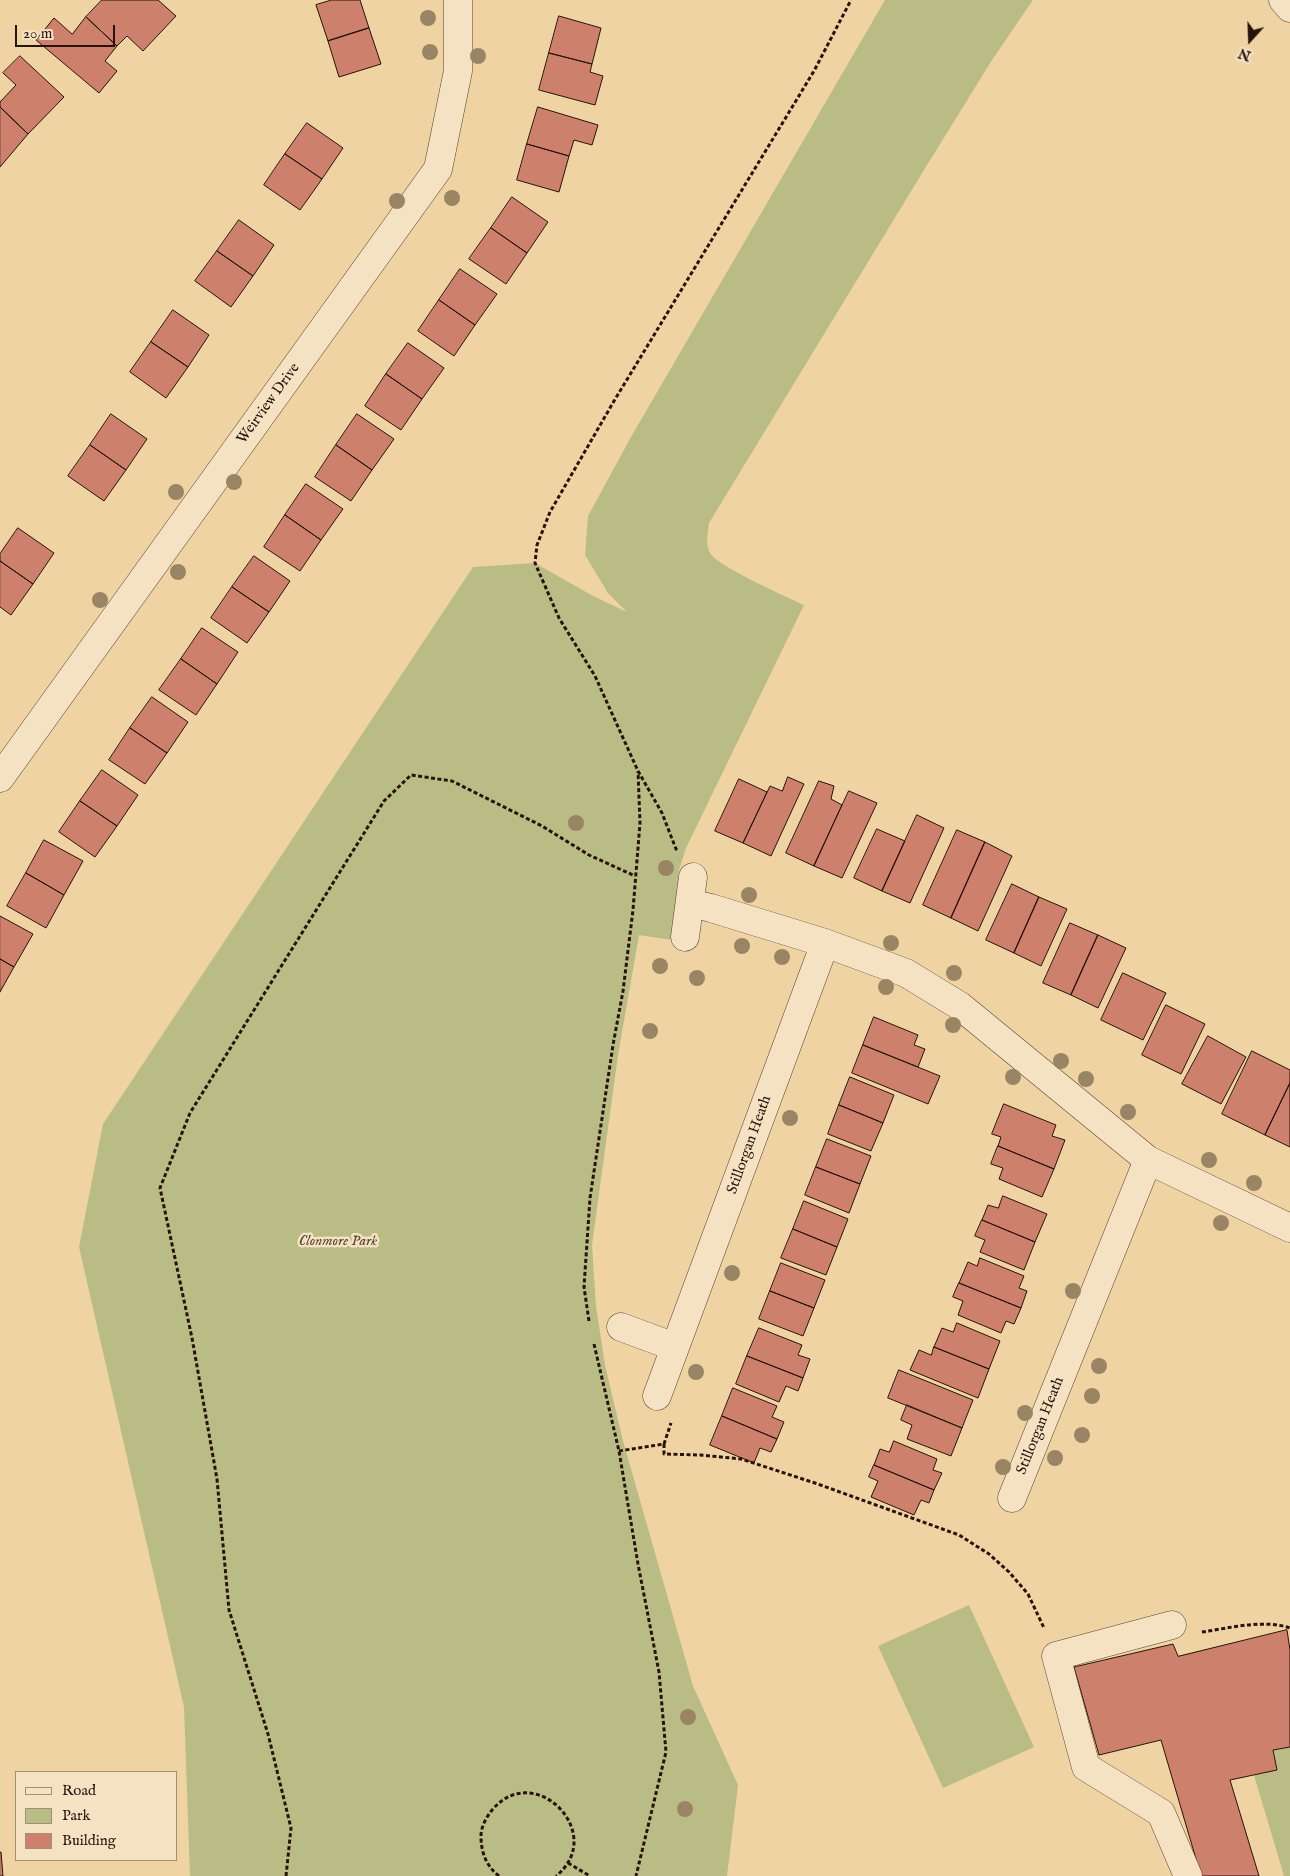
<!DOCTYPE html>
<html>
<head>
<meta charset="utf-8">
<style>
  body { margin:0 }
  #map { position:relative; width:1290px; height:1876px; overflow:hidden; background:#efd3a3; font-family:"IM FELL English",serif }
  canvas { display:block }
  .legend { position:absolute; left:15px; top:1771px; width:162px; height:90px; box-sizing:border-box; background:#f5e2c3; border:1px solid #a38f79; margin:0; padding:6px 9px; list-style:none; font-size:15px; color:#27130b }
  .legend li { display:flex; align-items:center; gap:10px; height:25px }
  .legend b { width:25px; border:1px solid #a38f79 }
  .north { position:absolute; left:1225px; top:15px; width:50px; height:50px; -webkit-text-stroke:4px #f5e2c3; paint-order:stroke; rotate:200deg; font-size:14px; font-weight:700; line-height:20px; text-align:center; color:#27130b }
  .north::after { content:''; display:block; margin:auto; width:18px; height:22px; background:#27130b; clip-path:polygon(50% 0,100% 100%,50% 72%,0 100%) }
  .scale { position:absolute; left:15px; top:25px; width:100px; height:22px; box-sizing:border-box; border:2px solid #27130b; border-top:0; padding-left:6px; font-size:15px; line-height:18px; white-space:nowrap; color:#27130b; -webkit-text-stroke:4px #f5e2c3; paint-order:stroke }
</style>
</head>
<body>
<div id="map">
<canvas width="1290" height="1876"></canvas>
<ul class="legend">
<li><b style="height:6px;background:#f5e2c3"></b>Road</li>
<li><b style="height:14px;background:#babc85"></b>Park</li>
<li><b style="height:14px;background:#cd806c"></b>Building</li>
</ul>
<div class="north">N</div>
<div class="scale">20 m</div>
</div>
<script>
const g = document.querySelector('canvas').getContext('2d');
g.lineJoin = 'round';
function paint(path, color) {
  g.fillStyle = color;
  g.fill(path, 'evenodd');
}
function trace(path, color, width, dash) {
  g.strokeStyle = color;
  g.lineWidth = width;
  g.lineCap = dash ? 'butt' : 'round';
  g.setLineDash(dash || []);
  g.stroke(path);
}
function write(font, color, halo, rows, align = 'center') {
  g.font = font + ' "IM FELL English",serif';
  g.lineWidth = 5;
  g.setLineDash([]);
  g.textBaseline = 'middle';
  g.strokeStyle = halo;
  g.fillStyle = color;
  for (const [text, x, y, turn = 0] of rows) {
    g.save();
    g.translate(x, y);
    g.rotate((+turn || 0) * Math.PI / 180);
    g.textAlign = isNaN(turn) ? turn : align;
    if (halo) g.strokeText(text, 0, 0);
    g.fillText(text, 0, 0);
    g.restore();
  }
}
const green = new Path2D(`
  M885 0H1033L992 60 924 170 709 523C708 533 705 544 710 553 717 566 787 597 804 605L686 848 679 870 672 940 639 935 618 1055 592 1245 596 1306 605 1365 623 1441 693 1686 738 1785 727 1876H190L184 1707 79 1247 103 1124 473 567 535 563 593 596 627 612 608 593 585 555 588 516 631 437Z
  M969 1605 1034 1747 943 1788 878 1646Z
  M1290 1747V1876H1284L1254 1775 1276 1770 1273 1750Z`);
const building = new Path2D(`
  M102 0H158L176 16 143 51 127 36 117 46 86 17Z
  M332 0H360L369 28 328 41 316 5Z
  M559 16 601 28 592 64 549 53Z
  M86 17 117 46 105 61 117 71 99 93 36 40 54 18 72 34Z
  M369 28 381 64 339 77 328 41Z
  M549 53 592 64 590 72 603 76 595 105 539 90Z
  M20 56 64 97 28 134 0 107V102L16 85 3 73Z
  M0 107 28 134 0 167Z
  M538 107 598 125 592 145 574 140 569 156 527 144Z
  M307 123 343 148 322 179 285 154Z
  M527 144 569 156 559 192 517 180Z
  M285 154 322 179 300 210 264 185Z
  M512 197 548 222 527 253 491 228Z
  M239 220 274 245 253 276 217 251Z
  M491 228 527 253 506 284 469 259Z
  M217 251 253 276 231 307 195 281Z
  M460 269 497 294 475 325 439 300Z
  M439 300 475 325 454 356 418 331Z
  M173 310 209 335 188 367 151 342Z
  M151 342 188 367 166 398 130 372Z
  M408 343 444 368 422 399 386 374Z
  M386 374 422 399 401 430 365 406Z
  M111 414 147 439 126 470 90 445Z
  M357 414 394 439 372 470 336 445Z
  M90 445 126 470 104 501 68 476Z
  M336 445 372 470 351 501 315 477Z
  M306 484 343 509 321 540 285 515Z
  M285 515 321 540 300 571 264 547Z
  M18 528 54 553 33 584 0 561V554Z
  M254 556 290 581 269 612 232 587Z
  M0 561 33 584 11 615 0 607Z
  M232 587 269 612 247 643 211 618Z
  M202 628 238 652 217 684 181 659Z
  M181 659 217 684 196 715 159 690Z
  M152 697 188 722 167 753 130 728Z
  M130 728 167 753 145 784 109 760Z
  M102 770 138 795 117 826 80 801Z
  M788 777 804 784 771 856 743 843 770 786 782 791Z
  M739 779 767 792 743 843 715 831Z
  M819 781 834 786 831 799 842 805 814 866 786 853Z
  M849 791 877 803 842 878 814 866Z
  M80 801 117 826 95 857 59 832Z
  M917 815 944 828 910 903 882 891Z
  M877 829 905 841 882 891 854 878Z
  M957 830 985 842 951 918 923 905Z
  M44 840 83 861 64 895 26 873Z
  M985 842 1012 856 978 931 951 918Z
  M26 873 64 895 46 928 7 906Z
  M1012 884 1039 897 1014 953 986 940Z
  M1039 897 1067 909 1041 966 1014 953Z
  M0 916 33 934 14 967 0 959Z
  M1070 923 1098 935 1071 995 1043 983Z
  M1098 935 1126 948 1098 1008 1071 995Z
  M0 959 14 967 0 992Z
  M1123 973 1166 993 1143 1040 1101 1020Z
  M1166 1005 1205 1024 1181 1074 1142 1055Z
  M874 1017 918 1035 914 1045 925 1049 918 1067 863 1045Z
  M1208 1036 1246 1057 1221 1104 1182 1084Z
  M863 1045 940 1076 928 1104 852 1073Z
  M1252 1051 1290 1070V1083L1265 1135 1222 1114Z
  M850 1077 894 1095 883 1123 839 1105Z
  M1290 1083V1147L1265 1135Z
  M1004 1104 1056 1125 1052 1136 1065 1140 1054 1169 998 1146 1001 1137 992 1134Z
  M839 1105 883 1123 871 1151 828 1134Z
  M827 1139 871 1156 860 1184 816 1167Z
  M998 1146 1054 1169 1042 1197 999 1179 1003 1168 991 1164Z
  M816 1167 860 1184 849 1213 805 1195Z
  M1003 1196 1047 1214 1035 1242 982 1220 988 1205 998 1208Z
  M804 1201 848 1219 837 1247 793 1229Z
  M982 1220 1035 1242 1024 1270 980 1252 985 1240 975 1236Z
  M793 1229 837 1247 826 1275 781 1258Z
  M980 1258 1024 1276 1019 1288 1027 1291 1021 1308 959 1283 968 1262 977 1266Z
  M781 1263 825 1280 814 1308 770 1291Z
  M959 1283 1021 1308 1014 1324 1006 1321 1001 1333 958 1315 963 1301 953 1297Z
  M770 1291 814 1308 803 1336 759 1319Z
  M957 1323 1000 1341 989 1369 934 1347 942 1328 953 1332Z
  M759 1328 802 1345 798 1355 810 1359 803 1378 747 1356Z
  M934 1347 989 1369 978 1398 910 1370 919 1350 931 1355Z
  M747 1356 803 1378 798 1391 786 1386 779 1402 736 1384Z
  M899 1370 973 1400 962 1428 888 1398Z
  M733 1388 777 1406 772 1417 784 1422 777 1439 722 1416Z
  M907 1405 962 1428 951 1456 907 1439 912 1425 901 1420Z
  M722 1416 777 1439 771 1452 760 1448 754 1463 710 1445Z
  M894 1441 937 1459 933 1470 942 1473 934 1490 874 1465 880 1449 889 1452Z
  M874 1465 934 1490 929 1503 921 1500 914 1515 871 1497 878 1481 869 1477Z
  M1287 1630 1290 1650V1747L1273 1750 1277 1770 1230 1780 1259 1876H1201L1161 1740 1099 1755 1074 1667 1173 1644 1178 1656Z
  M0 1852H1L3 1876H0Z`);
const path = new Path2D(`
  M677 850 676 849 662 813 638 771 595 676 559 618 535 563 537 545 550 512 614 401 814 71 851 0
  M589 1321 584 1287 590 1198 613 1045 623 991 633 910 640 823 638 771
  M594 1344 619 1451 638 1564 659 1672 666 1752 636 1876
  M664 1444V1454L700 1455 741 1459 815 1483 959 1535 989 1554 1009 1572 1028 1594 1044 1628
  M619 1451 664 1444 671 1423
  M1202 1632C1230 1628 1263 1619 1290 1628
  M568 1863 590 1876
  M286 1876 291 1828 268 1734 229 1610 217 1479 192 1338 160 1188 190 1113 384 801 411 775 452 781 542 826 589 855 635 876
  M499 1876C486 1866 481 1852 481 1836 481 1826 487 1816 493 1809 535 1760 608 1834 556 1876`);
const minor = new Path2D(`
  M1283 0 1290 8
  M0 778 438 169 458 71V0
  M690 903 711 908 825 943 906 973 960 1006 1148 1160 1290 1228
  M685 937 693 877
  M621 1327 675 1347
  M657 1396 825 943
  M1012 1498 1148 1160
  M1172 1625 1056 1656 1086 1767 1161 1813 1188 1876`);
const trees = [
  [428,18],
  [430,52],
  [478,56],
  [452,198],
  [397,201],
  [234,482],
  [176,492],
  [178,572],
  [100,600],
  [576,823],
  [666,868],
  [749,895],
  [891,943],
  [742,946],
  [782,957],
  [660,966],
  [954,973],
  [697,978],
  [886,987],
  [953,1025],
  [650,1031],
  [1061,1061],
  [1013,1077],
  [1086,1079],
  [1128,1112],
  [790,1118],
  [1209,1160],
  [1254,1183],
  [1221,1223],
  [732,1273],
  [1073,1291],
  [1099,1366],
  [696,1372],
  [1092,1396],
  [1025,1413],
  [1082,1435],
  [1055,1458],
  [1003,1467],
  [688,1717],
  [685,1809]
];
const streetNames = [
  ["Weirview Drive",269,404,-54],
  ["Stillorgan Heath",750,1145,-70],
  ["Stillorgan Heath",1041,1426,-68]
];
const parkNames = [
  ["Clonmore Park",338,1242]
];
paint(green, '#babc85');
paint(building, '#cd806c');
trace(building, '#27130b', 1);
trace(minor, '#594331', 29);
trace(path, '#27130b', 3, [4, 2.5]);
trace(minor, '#f5e2c3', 28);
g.fillStyle = '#998564';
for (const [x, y] of trees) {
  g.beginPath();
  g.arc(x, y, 8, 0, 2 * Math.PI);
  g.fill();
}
write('15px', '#27130b', '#f5e2c3', streetNames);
write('italic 15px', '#534630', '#f5e2c3', parkNames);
</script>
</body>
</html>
